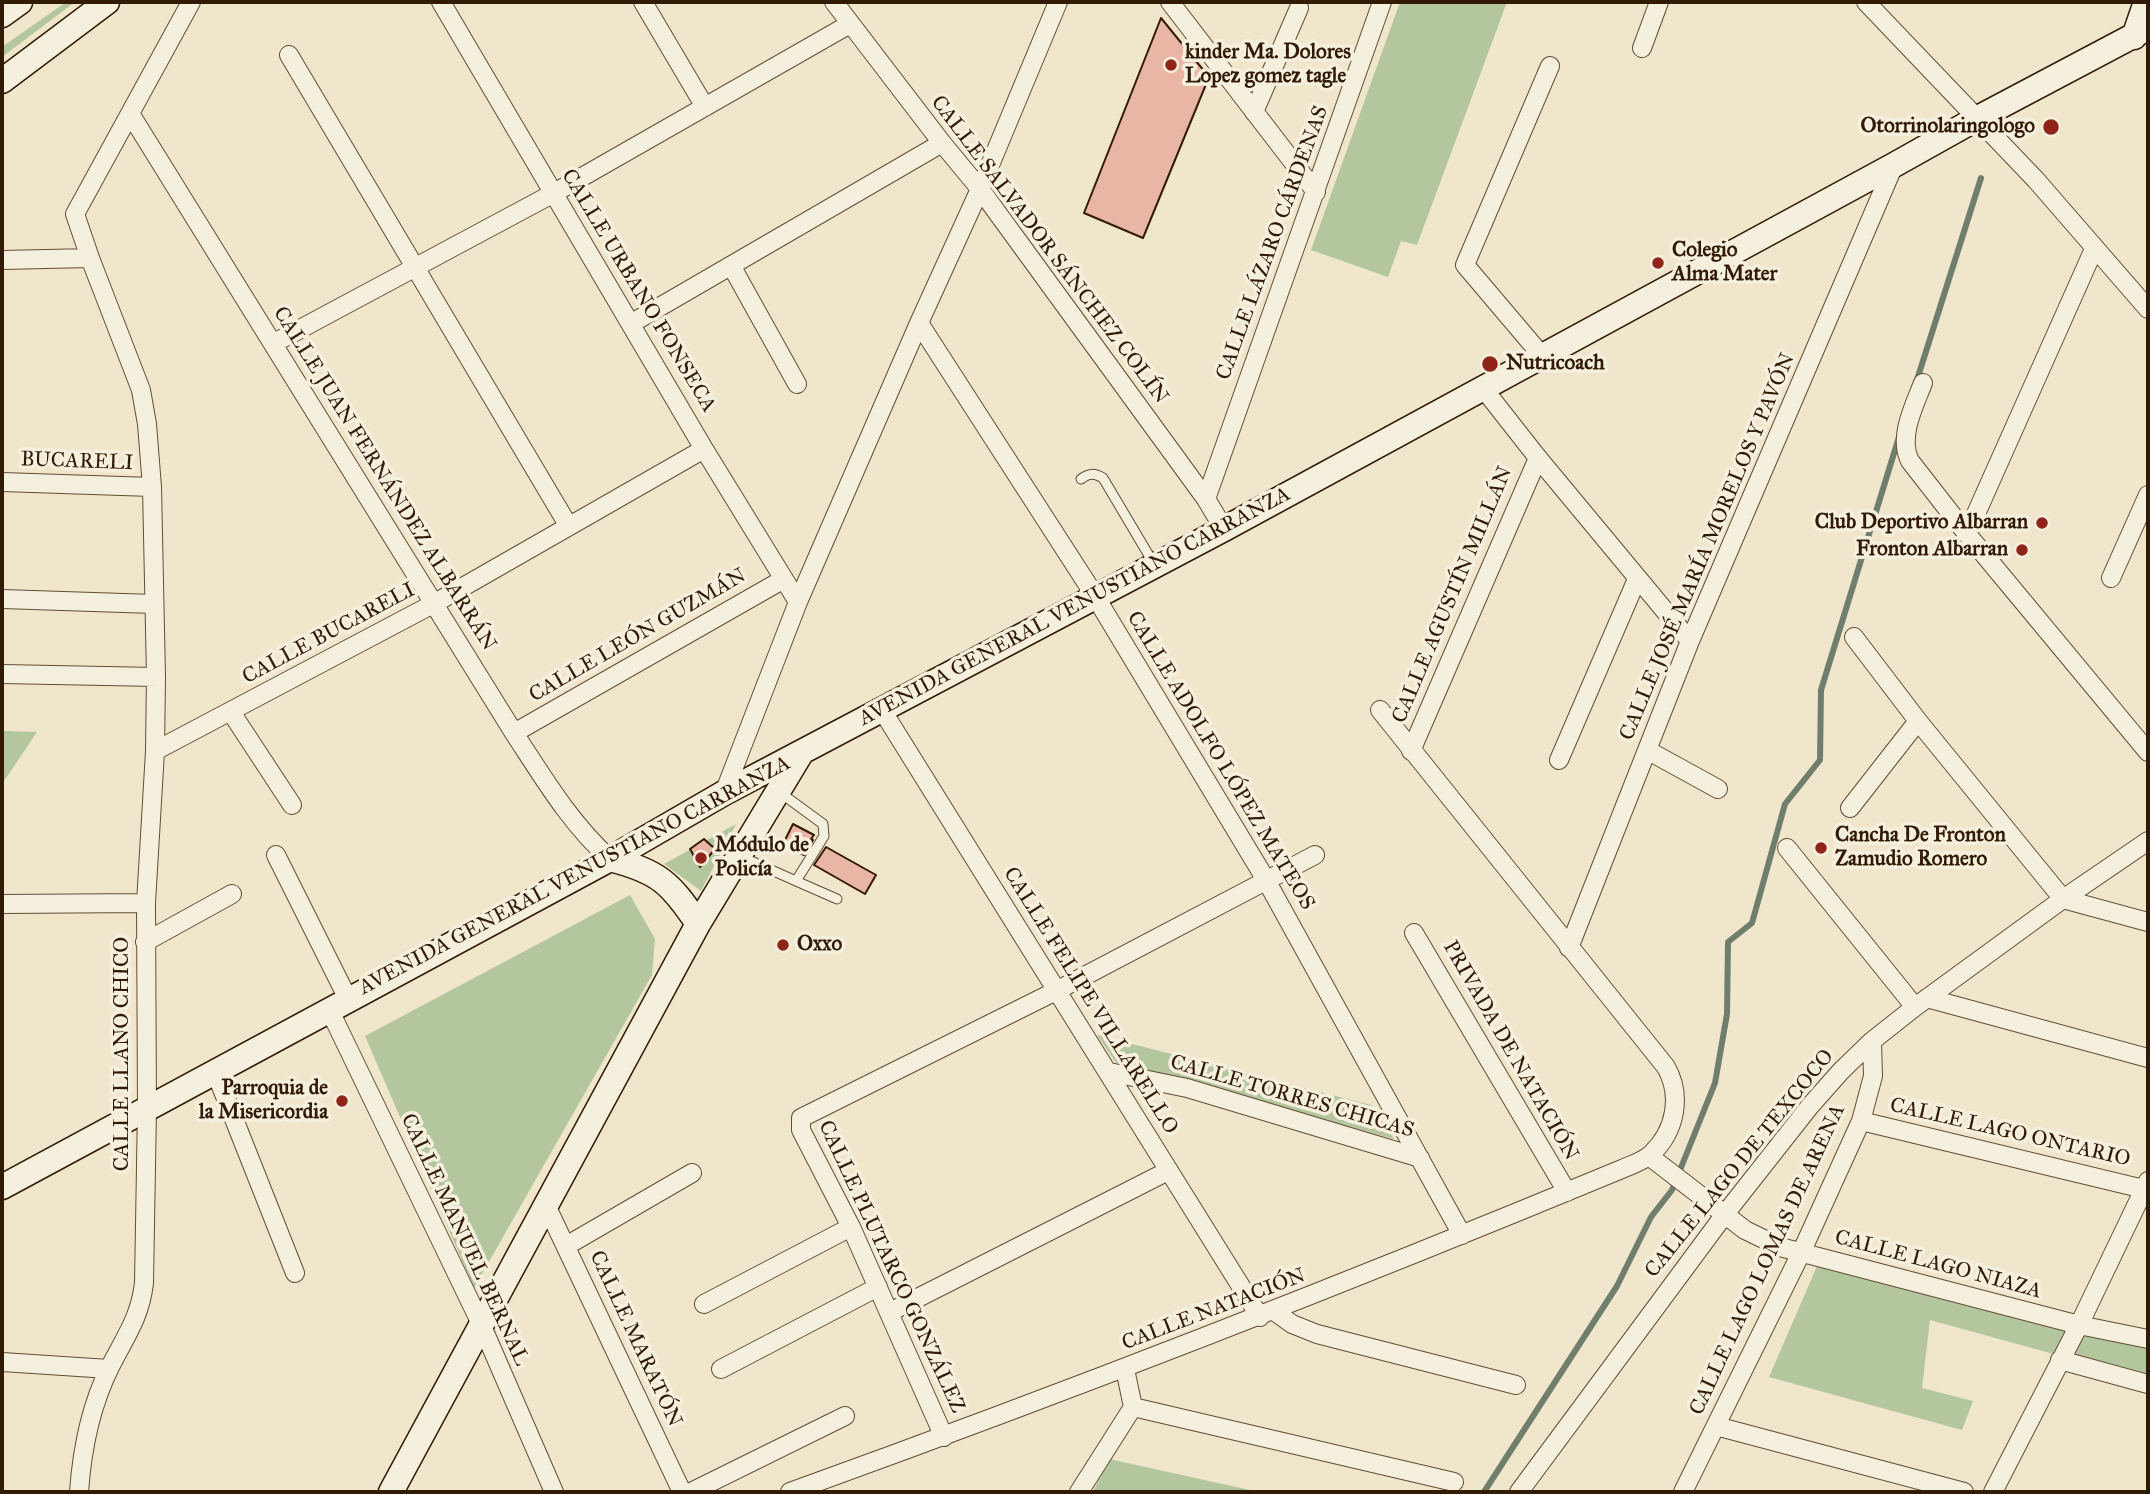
<!DOCTYPE html>
<html>
<head>
<meta charset="utf-8">
<style>
  body { margin:0 }
  #map { position:relative; width:2150px; height:1494px; overflow:hidden; background:#f0e6cc; font-family:"IM FELL Great Primer",serif }
  canvas { display:block }
  .frame { position:absolute; inset:0; border:4px solid #321b04; pointer-events:none }
</style>
</head>
<body>
<div id="map">
<canvas width="2150" height="1494"></canvas>
<div class="frame"></div>
</div>
<script>
const g = document.querySelector('canvas').getContext('2d');
g.lineJoin = 'round';
function paint(path, color) {
  g.fillStyle = color;
  g.fill(path, 'evenodd');
}
function trace(path, color, width, dash) {
  g.strokeStyle = color;
  g.lineWidth = width;
  g.lineCap = dash ? 'butt' : 'round';
  g.setLineDash(dash || []);
  g.stroke(path);
}
function write(font, color, halo, rows, align = 'center') {
  g.font = font + ' "IM FELL Great Primer",serif';
  g.lineWidth = 7;
  g.setLineDash([]);
  g.textBaseline = 'middle';
  g.strokeStyle = halo;
  g.fillStyle = color;
  for (const [text, x, y, turn = 0] of rows) {
    g.save();
    g.translate(x, y);
    g.rotate((+turn || 0) * Math.PI / 180);
    g.textAlign = isNaN(turn) ? turn : align;
    if (halo) g.strokeText(text, 0, 0);
    g.fillText(text, 0, 0);
    g.restore();
  }
}
const green = new Path2D(`
  M66 2H75L2 57V47Z
  M1400 2H1507L1417 245 1401 241 1388 277 1311 250Z
  M2 731 37 732 2 784Z
  M736 824 701 891 664 864Z
  M630 895 655 939 652 975 474 1288 365 1036Z
  M1097 1035 1371 1105 1394 1139 1116 1063Z
  M1818 1264 2148 1346V1380L1930 1320 1922 1388 1973 1401 1962 1430 1769 1377Z
  M1109 1459 1259 1492H1093Z`);
const stream = new Path2D(`
  M1916 383 1981 178
  M1484 1492 1617 1286 1651 1217 1672 1190 1715 1083 1727 1014 1728 942 1752 923 1785 804 1820 760 1821 690 1899 437`);
const building = new Path2D(`
  M1161 18 1209 77 1143 238 1084 213Z
  M793 824 814 835 811 839 813 840 804 855 783 844Z
  M704 839 715 849 700 867 690 849Z
  M826 847 876 875 865 894 814 865Z`);
const lane = new Path2D(`
  M1081 479C1089 473 1094 473 1103 478L1154 564
  M740 856 796 881 824 836 823 824 778 791
  M796 881 837 899`);
const street = new Path2D(`
  M441 2 704 449 798 602
  M643 2 705 107
  M834 2 942 143 980 189 1206 499 1224 529
  M1170 2 1316 192
  M1866 2 2036 180 2148 309
  M1642 48 1659 2
  M289 55 568 525
  M1254 112 1299 8
  M131 115 514 733C543 777 570 823 610 859
  M2 260 90 258
  M732 267 797 384
  M632 323 942 143
  M919 323 1095 596 1266 880 1462 1235
  M274 343 554 193 850 24
  M1543 357 1465 265 1550 66
  M1923 383C1914 406 1898 437 1910 461L1967 534 2148 752
  M1483 388 1538 458 1690 641
  M2 482 152 487
  M1206 499 1382 2
  M1967 534 2094 249
  M2111 578 2148 495
  M2 599 154 604
  M1854 637 1918 721 2063 899 2148 922
  M2 674 156 677
  M882 710 1260 1317
  M231 712 292 805
  M514 733 784 579
  M1647 750 1718 789
  M155 751 435 603 704 449
  M1411 751 1538 458
  M1559 760 1637 579
  M724 793 798 602 919 323 980 189 1058 2
  M1850 808 1918 721
  M1787 848 1915 1007
  M276 855 348 999
  M2 904 146 903
  M1414 933 1567 1192
  M145 942 232 894
  M1569 948 1690 641 1894 165
  M1927 998 2148 1058
  M329 1009 482 1326 554 1492
  M215 1071 295 1273
  M1109 1072 1187 1088 1420 1158
  M1861 1121 2148 1190
  M1649 1156 1745 1230 1780 1247 2079 1325 2148 1339
  M546 1205 682 1492
  M566 1246 692 1173
  M704 1304 851 1227
  M1274 1311 1292 1324 1317 1334 1516 1385
  M890 1312 1168 1171
  M2060 1360 2148 1384
  M2 1362 109 1369
  M721 1369 878 1287
  M1125 1369 1133 1407 1454 1482
  M1716 1426 1964 1492
  M944 1437 851 1227 801 1130V1118L1056 991 1315 855
  M79 1492C82 1449 90 1407 110 1367 125 1337 140 1318 144 1283L147 1108 146 903 155 751 156 677 152 487 147 424 141 390 90 258 75 214 191 2
  M691 1492 845 1416
  M790 1492C1070 1391 1347 1283 1622 1169 1631 1165 1644 1161 1651 1154 1676 1131 1682 1095 1666 1067L1380 710
  M1079 1492 1133 1407
  M1519 1492 1725 1214 1810 1106 1841 1071 1872 1041 1915 1007 2063 899 2148 841
  M1683 1492 1801 1253 1861 1121 1873 1076 1872 1041
  M1993 1492 2079 1325 2148 1181`);
const secondary = new Path2D(`
  M2 15 20 2
  M2134 37 2146 2
  M2 81 107 2
  M610 859C658 871 671 883 698 924
  M2 1187 610 859 724 793 1224 529 1894 165 1976 119 2148 28
  M391 1492 698 924 800 755`);
const markers = [
  [1171,65,7,"#8f2418"],
  [2051,127,9,"#8f2418"],
  [1658,263,7,"#8f2418"],
  [1490,364,9,"#8f2418"],
  [2042,523,7,"#8f2418"],
  [2022,550,7,"#8f2418"],
  [1821,848,7,"#8f2418"],
  [701,858,7,"#8f2418"],
  [783,945,7,"#8f2418"],
  [342,1101,7,"#8f2418"]
];
const poiNames = [
  ["kinder Ma. Dolores",1185,53],
  ["Lopez gomez tagle",1185,77],
  ["Otorrinolaringologo",2035,127,"right"],
  ["Colegio",1672,251],
  ["Alma Mater",1672,275],
  ["Nutricoach",1506,364],
  ["Club Deportivo Albarran",2028,523,"right"],
  ["Fronton Albarran",2008,550,"right"],
  ["Cancha De Fronton",1835,836],
  ["Zamudio Romero",1835,860],
  ["Módulo de",715,846],
  ["Policía",715,870],
  ["Oxxo",797,945],
  ["Parroquia de",328,1089,"right"],
  ["la Misericordia",328,1113,"right"]
];
const streetNames = [
  ["CALLE LÁZARO CÁRDENAS",1273,243,-70],
  ["CALLE SALVADOR SÁNCHEZ COLÍN",1049,250,53],
  ["CALLE URBANO FONSECA",638,291,59],
  ["BUCARELI",77,462,2],
  ["CALLE JUAN FERNÁNDEZ ALBARRÁN",384,479,58],
  ["CALLE JOSÉ MARÍA MORELOS Y PAVÓN",1708,547,-67],
  ["CALLE AGUSTÍN MILLÁN",1453,595,-67],
  ["AVENIDA GENERAL VENUSTIANO CARRANZA",1075,607,-28],
  ["CALLE BUCARELI",329,634,-28],
  ["CALLE LEÓN GUZMÁN",638,636,-30],
  ["CALLE ADOLFO LÓPEZ MATEOS",1220,761,59],
  ["AVENIDA GENERAL VENUSTIANO CARRANZA",575,876,-28],
  ["CALLE FELIPE VILLARELLO",1090,1001,58],
  ["PRIVADA DE NATACIÓN",1510,1051,60],
  ["CALLE LLANO CHICO",123,1054,-90],
  ["CALLE TORRES CHICAS",1292,1097,16],
  ["CALLE LAGO ONTARIO",2010,1133,13],
  ["CALLE LAGO DE TEXCOCO",1740,1164,-51],
  ["CALLE MANUEL BERNAL",464,1240,65],
  ["CALLE LAGO LOMAS DE ARENA",1768,1260,-65],
  ["CALLE LAGO NIAZA",1938,1265,15],
  ["CALLE PLUTARCO GONZÁLEZ",891,1267,65],
  ["CALLE NATACIÓN",1214,1310,-21],
  ["CALLE MARATÓN",635,1339,65]
];
paint(green, '#b4c69d');
trace(stream, '#707e6e', 6);
paint(building, '#e9b6a5');
trace(building, '#321b04', 2);
trace(lane, '#624e36', 11);
trace(street, '#624e36', 20);
trace(secondary, '#321b04', 27);
trace(lane, '#f5efde', 9);
trace(street, '#f5efde', 18);
trace(secondary, '#f5efde', 24);
for (const [x, y, r, color] of markers) {
  const dot = new Path2D();
  dot.arc(x, y, r, 0, 2 * Math.PI);
  g.fillStyle = color;
  g.fill(dot);
  trace(dot, '#f5efde', 2.5);
}
write('bold 21px', '#321b04', '#f5efde', poiNames, 'left');
write('21px', '#321b04', '#f5efde', streetNames);
</script>
</body>
</html>
